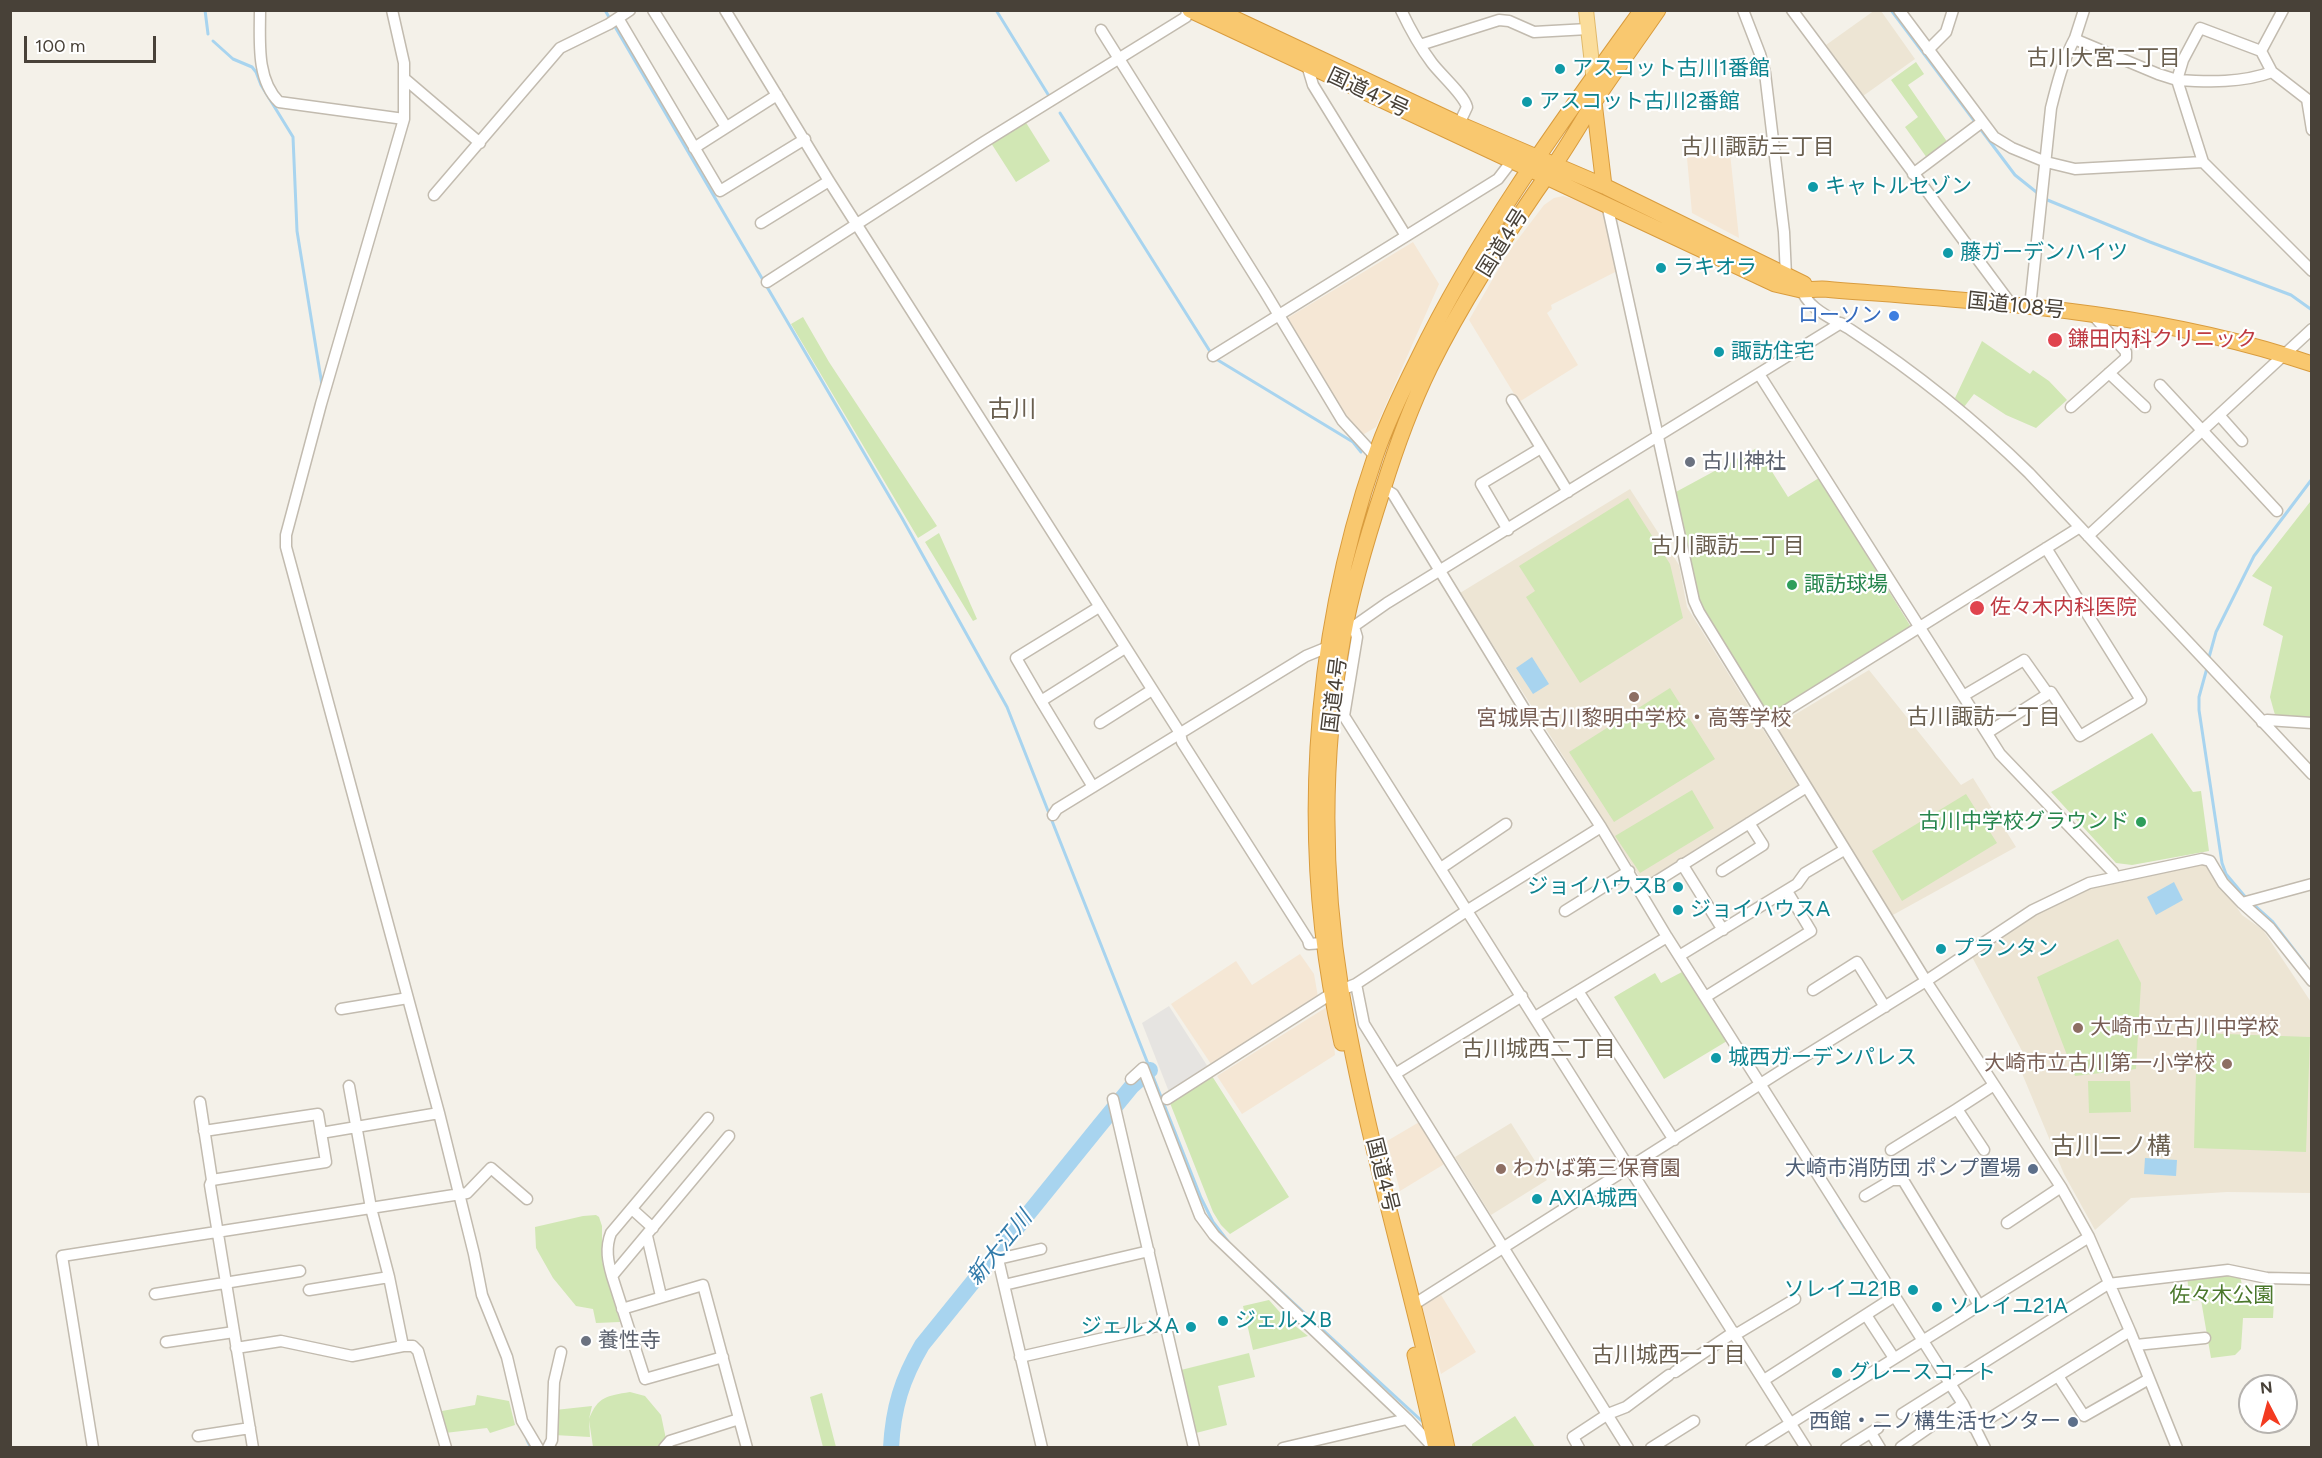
<!DOCTYPE html>
<html>
<head>
<meta charset="utf-8">
<style>
  body { margin:0 }
  #map { position:relative; width:2322px; height:1458px; overflow:hidden; background:#f4f1e9; font-family:Figtree,sans-serif }
  canvas { display:block }
  .frame { position:absolute; inset:0; border:12px solid #484138; pointer-events:none }
  .north { position:absolute; left:2238px; top:1374px; width:60px; height:60px; box-sizing:border-box; background:#fff; border:2px solid #b6b3af; border-radius:50%; rotate:354deg; font-size:16px; font-weight:700; line-height:24px; text-align:center; color:#484138 }
  .north::after { content:''; display:block; margin:auto; width:21px; height:27px; background:#f33b21; clip-path:polygon(50% 0,100% 100%,50% 72%,0 100%) }
  .scale { position:absolute; left:24px; top:36px; width:132px; height:27px; box-sizing:border-box; border:3px solid #484138; border-top:0; padding-left:8px; font-size:18px; line-height:21px; white-space:nowrap; color:#484138; -webkit-text-stroke:4px #fff; paint-order:stroke }
</style>
</head>
<body>
<div id="map">
<canvas width="2322" height="1458"></canvas>
<div class="frame"></div>
<div class="north">N</div>
<div class="scale">100 m</div>
</div>
<script>
const g = document.querySelector('canvas').getContext('2d');
g.lineJoin = 'round';
function paint(path, color) {
  g.fillStyle = color;
  g.fill(path, 'evenodd');
}
function trace(path, color, width, dash) {
  g.strokeStyle = color;
  g.lineWidth = width;
  g.lineCap = dash ? 'butt' : 'round';
  g.setLineDash(dash || []);
  g.stroke(path);
}
function write(font, color, halo, rows, align = 'center') {
  g.font = font + ' Figtree,"Noto Sans JP",sans-serif';
  g.lineWidth = 4.5;
  g.setLineDash([]);
  g.textBaseline = 'middle';
  g.strokeStyle = halo;
  g.fillStyle = color;
  for (const [text, x, y, turn = 0] of rows) {
    g.save();
    g.translate(x, y);
    g.rotate((+turn || 0) * Math.PI / 180);
    g.textAlign = isNaN(turn) ? turn : align;
    if (halo) g.strokeText(text, 0, 0);
    g.fillText(text, 0, 0);
    g.restore();
  }
}
const commercial = new Path2D(`
  M1730 153 1739 238 1692 213 1687 158Z
  M1563 196 1598 206 1605 213 1617 271 1551 305 1552 309 1547 313 1578 365 1519 402 1469 320 1509 251 1544 205 1554 198Z
  M1413 242 1439 284 1376 427 1359 437 1286 319Z
  M1300 954 1314 974 1318 997 1213 1067 1171 1004 1236 961 1252 985Z
  M1330 1005 1335 1055 1242 1114 1217 1076Z
  M1421 1121 1446 1163 1400 1191 1387 1141Z
  M1441 1295 1476 1352 1441 1374 1422 1306Z`);
const education = new Path2D(`
  M1875 10 1881 11 1915 59 1863 96 1826 45Z
  M1630 489 1679 565 1687 607 1798 786 1644 884 1460 593Z
  M1869 670 1961 785 1973 778 2016 847 1891 916 1776 726Z
  M2202 865 2209 867 2242 915 2263 930 2311 1002V1193L2227 1192 2131 1198 2095 1230 2064 1174 2021 1071 2030 1066 1971 955 2023 921 2107 881Z
  M1511 1123 1547 1180 1491 1215 1455 1157Z`);
const green = new Path2D(`
  M1916 62 1924 74 1908 85 1948 143 1927 158 1905 127 1918 117 1891 80Z
  M1025 121 1050 161 1016 182 991 143Z
  M803 317 829 362 937 526 918 538 791 324Z
  M1982 341 2030 374 2033 370 2049 381 2067 400 2036 428 2006 415 1974 394 1964 407 1955 398Z
  M1757 448 1788 497 1819 478 1911 627 1767 717 1698 603 1674 493Z
  M1628 498 1670 564 1683 618 1580 683 1526 597 1535 591 1519 566Z
  M2310 502 2311 503V720L2275 715 2270 697 2283 636 2263 625 2272 587 2252 576Z
  M939 533 977 619 973 621 925 542Z
  M1670 688 1715 759 1614 822 1569 752Z
  M2152 733 2193 792 2201 791 2209 851 2132 865 2116 863 2051 792Z
  M1692 790 1714 828 1640 873 1615 836Z
  M1966 794 1997 843 1902 901 1872 851Z
  M2118 939 2141 983 2136 1069 2075 1076 2037 977Z
  M1682 972 1727 1041 1664 1079 1614 997 1655 973 1661 983Z
  M2197 1033 2310 1037 2306 1152 2194 1148Z
  M1212 1076 1289 1197 1230 1234 1221 1225 1213 1212 1170 1103Z
  M2088 1081H2130L2131 1112 2089 1113Z
  M596 1215 599 1217 602 1226V1261L620 1322 596 1323 593 1309 576 1306 553 1278 536 1248 535 1227 583 1216Z
  M2228 1272 2240 1276 2245 1298 2274 1300 2273 1318H2243L2241 1349 2235 1355 2211 1358 2201 1300 2190 1301 2187 1277Z
  M1269 1300 1285 1318 1308 1336 1253 1350 1243 1306Z
  M1249 1353 1255 1377 1218 1386 1227 1425 1196 1433 1181 1370Z
  M630 1392 645 1396 661 1415 666 1439 661 1447H593L589 1420 590 1437 554 1435 555 1410 592 1406 589 1419C598 1396 607 1396 630 1392Z
  M822 1393 836 1447H823L810 1397Z
  M477 1395 509 1401 515 1425 490 1433 487 1428 445 1433 442 1411 475 1405Z
  M1515 1416 1535 1447H1472V1444Z`);
const parking = new Path2D(`
  M1169 1006 1208 1067 1169 1092 1142 1023Z`);
const water = new Path2D(`
  M1532 657 1549 684 1533 694 1516 668Z
  M2174 882 2183 900 2156 915 2147 897Z
  M2145 1158 2177 1160 2176 1176 2144 1174Z`);
const stream = new Path2D(`
  M205 10 208 34
  M605 10 610 19
  M996 10 1049 96
  M1891 10 2015 175 2040 195
  M614 25 902 518 1007 707 1201 1198 1213 1222 1230 1244
  M213 41 233 59 252 67 256 72 261 85 293 137 297 231 322 385
  M1060 113 1211 353
  M2045 199 2150 242 2291 295 2312 310
  M1216 359 1353 442 1361 452
  M2208 661 2216 632 2254 556 2312 479
  M2207 668 2199 697V710L2222 863 2226 874 2247 899
  M2252 903 2272 921 2305 964
  M1834 1210 1845 1228
  M1261 1273 1424 1423
  M1948 1390 1955 1401
  M527 1440 531 1448`);
const river = new Path2D(`
  M891 1448C893 1408 902 1379 922 1345L1100 1125 1132 1086 1150 1070`);
const minor = new Path2D(`
  M260 10C260 41 256 79 279 102L404 119
  M392 10 404 63V119L321 404 286 535V547L439 1113 474 1254 482 1295 507 1357 522 1421 538 1448
  M653 10 726 127
  M725 10 829 181 1180 733 1182 742 1308 940 1309 944 1323 943
  M1401 10C1410 29 1420 47 1432 63 1441 75 1464 95 1467 107L1459 124
  M1743 10 1760 54 1765 73 1784 232 1786 276
  M1792 10 2011 304
  M1899 10 1994 137 2012 148 2046 162 2075 169 2203 162
  M2084 10 2075 38 2079 41 2158 74 2177 80 2203 162 2312 271
  M2283 10 2261 51 2272 72 2312 103
  M618 18 720 191 805 139
  M1101 30 1265 292 1342 420 1375 456
  M1420 45 1499 20 1509 21 1534 32 1588 29
  M1928 50 1946 32 1953 10
  M2261 51 2200 28 2183 60 2177 80C2209 82 2242 83 2272 72
  M1307 65 1313 85 1406 236
  M405 79 480 143
  M2307 99 2312 130
  M694 148 777 95
  M1913 174 1982 122
  M434 195 560 48 609 24 630 10
  M1607 204 1694 601 1699 612 1926 981 2061 1187 2089 1237 2130 1331 2177 1448
  M761 223 829 181
  M767 282 984 142 1186 17 1187 10
  M1801 287C1806 309 1834 319 1851 330 1915 372 1974 419 2029 473L2312 774
  M2030 307 2051 108C2057 84 2063 60 2075 38
  M1213 356 1498 179 1511 162
  M2109 373 2145 407
  M1759 374 2000 754 2113 872
  M2160 385 2277 511
  M1512 400 1568 492
  M2071 407 2126 358V352L2092 314
  M2219 415 2242 441
  M1383 488 1393 494 1531 720 1601 827 1667 937 1963 1404 1985 1448
  M1508 530 1481 484 1541 448
  M2088 536 2312 329
  M2046 548 2141 700 2080 736 2051 692 2048 694
  M1099 607 1016 658 1041 701 1125 648
  M1354 627 1357 637 1344 716 1806 1448
  M1350 629 1387 603 1841 323
  M1963 696 2024 660 2048 694 1987 733
  M1041 701 1093 787
  M2262 722 2267 720 2312 723
  M1100 723 1152 690
  M1766 723 2080 527
  M1053 815 1057 809 1306 656 1328 647
  M1682 864 1723 930
  M1441 868 1506 824
  M1722 871 1763 845 1749 823
  M1641 891 1805 788
  M2242 903 2312 884
  M1565 911 1629 871
  M1679 956 1797 884 1805 873 1844 850
  M1356 984 1364 1024 1628 1448
  M1813 990 1857 962 1885 1007
  M1578 991 1674 1140
  M1707 996 1811 931 1787 891
  M341 1009 408 998
  M1535 1017 1667 937
  M1395 1074 1522 996
  M1131 1079 1143 1068 1200 1216 1214 1235 1407 1419
  M349 1086 371 1208 389 1277 403 1346H413L418 1351 446 1448
  M1113 1099 1194 1448
  M1167 1099 1331 994 1356 984 1468 910 1601 827
  M200 1102 212 1180 210 1185 253 1448
  M204 1131 318 1114 326 1162 212 1180
  M321 1133 439 1113
  M1891 1150 1957 1109
  M1984 1150 1957 1109 1994 1085
  M1865 1196 1892 1180H1903L1979 1305
  M632 1209 653 1228
  M2007 1223 2061 1187
  M647 1236 661 1296
  M1041 1249 998 1259 1042 1448
  M612 1276C608 1262 605 1248 611 1233L708 1118
  M1004 1285 1149 1251
  M309 1290 389 1277
  M155 1294 300 1271
  M1413 1305 1784 1069 1926 981 2033 910 2089 883 2202 859 2210 861 2223 883 2242 903 2270 928 2312 981
  M622 1309 703 1285 747 1448
  M1866 1315 1894 1358
  M1735 1335 1795 1299
  M166 1342 234 1332
  M2136 1345 2205 1338
  M236 1348 281 1341 352 1356 403 1346
  M723 1357 645 1379 612 1276 729 1136
  M1020 1357 1166 1324
  M1675 1372 1734 1332
  M2058 1376 2084 1416 2149 1379
  M1764 1380 1895 1296
  M1902 1414 2108 1284 2228 1270 2267 1278 2312 1279
  M1974 1428 2130 1331
  M1871 1433 1880 1448
  M198 1436 250 1428
  M1901 1447 1963 1404
  M93 1448 62 1256 467 1193 491 1168 527 1199
  M548 1448 552 1440 554 1382 561 1352
  M664 1448 670 1441 739 1419
  M1283 1448 1407 1419 1434 1448
  M1579 1448 1573 1437 1608 1414 1626 1407 1669 1375
  M1651 1448 1694 1421
  M1751 1448 2089 1237
  M1846 1448 1878 1428`);
const major = new Path2D(`
  M1586 10 1594 82`);
const highway = new Path2D(`
  M1190 10 1775 284 1801 290 1822 289C1986 302 2154 310 2312 364
  M1216 10 1459 124 1604 186 1804 284
  M1594 102 1604 186
  M1342 1043C1298 850 1311 644 1375 457 1386 424 1402 391 1418 359 1478 235 1561 122 1642 10
  M1415 1355 1436 1448
  M1447 1448C1414 1294 1367 1144 1341 990 1322 873 1322 754 1343 637 1352 587 1367 538 1383 489 1396 447 1411 406 1430 367 1465 296 1510 228 1555 164 1568 145 1580 125 1592 105 1613 73 1636 42 1658 10`);
const markers = [
  [1560,69,6,"#0f9aa8"],
  [1527,102,6,"#0f9aa8"],
  [1813,187,6,"#0f9aa8"],
  [1948,253,6,"#0f9aa8"],
  [1661,268,6,"#0f9aa8"],
  [1894,316,6,"#3f7fe0"],
  [2055,340,8,"#e0444e"],
  [1719,352,6,"#0f9aa8"],
  [1690,462,6,"#6b7280"],
  [1792,585,6,"#2e9e5b"],
  [1977,608,8,"#e0444e"],
  [1634,697,6,"#8d6e63"],
  [2141,822,6,"#2e9e5b"],
  [1678,887,6,"#0f9aa8"],
  [1678,910,6,"#0f9aa8"],
  [1941,949,6,"#0f9aa8"],
  [2078,1028,6,"#8d6e63"],
  [1716,1058,6,"#0f9aa8"],
  [2227,1064,6,"#8d6e63"],
  [1501,1169,6,"#8d6e63"],
  [2033,1169,6,"#5c6f8a"],
  [1537,1199,6,"#0f9aa8"],
  [1913,1290,6,"#0f9aa8"],
  [1937,1307,6,"#0f9aa8"],
  [1223,1321,6,"#0f9aa8"],
  [1191,1327,6,"#0f9aa8"],
  [586,1341,6,"#6b7280"],
  [1837,1373,6,"#0f9aa8"],
  [2073,1422,6,"#5c6f8a"]
];
const cultureNames = [
  ["アスコット古川1番館",1572,69],
  ["アスコット古川2番館",1539,102],
  ["キャトルセゾン",1825,187],
  ["藤ガーデンハイツ",1960,253],
  ["ラキオラ",1673,268],
  ["諏訪住宅",1731,352],
  ["ジョイハウスB",1666,887,"right"],
  ["ジョイハウスA",1690,910],
  ["プランタン",1953,949],
  ["城西ガーデンパレス",1728,1058],
  ["AXIA城西",1549,1199],
  ["ソレイユ21B",1901,1290,"right"],
  ["ソレイユ21A",1949,1307],
  ["ジェルメB",1235,1321],
  ["ジェルメA",1179,1327,"right"],
  ["グレースコート",1849,1373]
];
const streetNames = [
  ["国道47号",1368,93,25],
  ["国道4号",1503,243,-58],
  ["国道108号",2016,306,6],
  ["国道4号",1335,695,-83],
  ["国道4号",1382,1175,76]
];
const shopNames = [
  ["ローソン",1882,316]
];
const healthNames = [
  ["鎌田内科クリニック",2068,340],
  ["佐々木内科医院",1990,608]
];
const worshipNames = [
  ["古川神社",1702,462],
  ["養性寺",598,1341]
];
const leisureNames = [
  ["諏訪球場",1804,585],
  ["古川中学校グラウンド",2129,822,"right"]
];
const educationNames = [
  ["宮城県古川黎明中学校・高等学校",1634,719,"center"],
  ["大崎市立古川中学校",2090,1028],
  ["大崎市立古川第一小学校",2215,1064,"right"],
  ["わかば第三保育園",1513,1169]
];
const serviceNames = [
  ["大崎市消防団 ポンプ置場",2021,1169],
  ["西館・ニノ構生活センター",2061,1422]
];
const parkNames = [
  ["佐々木公園",2222,1296]
];
const neighbourhoodNames = [
  ["古川大宮二丁目",2104,59],
  ["古川諏訪三丁目",1758,148],
  ["古川諏訪二丁目",1728,547],
  ["古川諏訪一丁目",1984,718],
  ["古川城西二丁目",1539,1050],
  ["古川城西一丁目",1669,1356]
];
const waterNames = [
  ["新大江川",1000,1248,-51]
];
const quarterNames = [
  ["古川",1012,410],
  ["古川二ノ構",2111,1147]
];
paint(commercial, '#f5e7d5');
paint(education, '#ede5d4');
paint(green, '#d1e7b4');
paint(parking, '#e6e4e1');
paint(water, '#a8d4ef');
trace(stream, '#a8d4ef', 3);
trace(river, '#a8d4ef', 16);
trace(minor, '#c2bbaf', 13);
trace(major, '#e1ba6b', 16);
trace(highway, '#d99c3e', 17);
trace(minor, '#fff', 10);
trace(major, '#fbdd9b', 14);
trace(highway, '#f9c86f', 15);
for (const [x, y, r, color] of markers) {
  const dot = new Path2D();
  dot.arc(x, y, r, 0, 2 * Math.PI);
  g.fillStyle = color;
  g.fill(dot);
  trace(dot, '#fff', 2);
}
write('21px', '#0d838f', '#fff', cultureNames, 'left');
write('21px', '#484138', '#fff', streetNames);
write('21px', '#366cbe', '#fff', shopNames, 'right');
write('21px', '#be3a42', '#fff', healthNames, 'left');
write('21px', '#5b616d', '#fff', worshipNames, 'left');
write('21px', '#27864d', '#fff', leisureNames, 'left');
write('21px', '#785e54', '#fff', educationNames, 'left');
write('21px', '#4e5e75', '#fff', serviceNames, 'right');
write('21px', '#4b782c', '#fff', parkNames);
write('22px', '#6a5f4f', '#fff', neighbourhoodNames);
write('italic 22px', '#317aa9', '#fff', waterNames);
write('24px', '#6a5f4f', '#fff', quarterNames);
</script>
</body>
</html>
